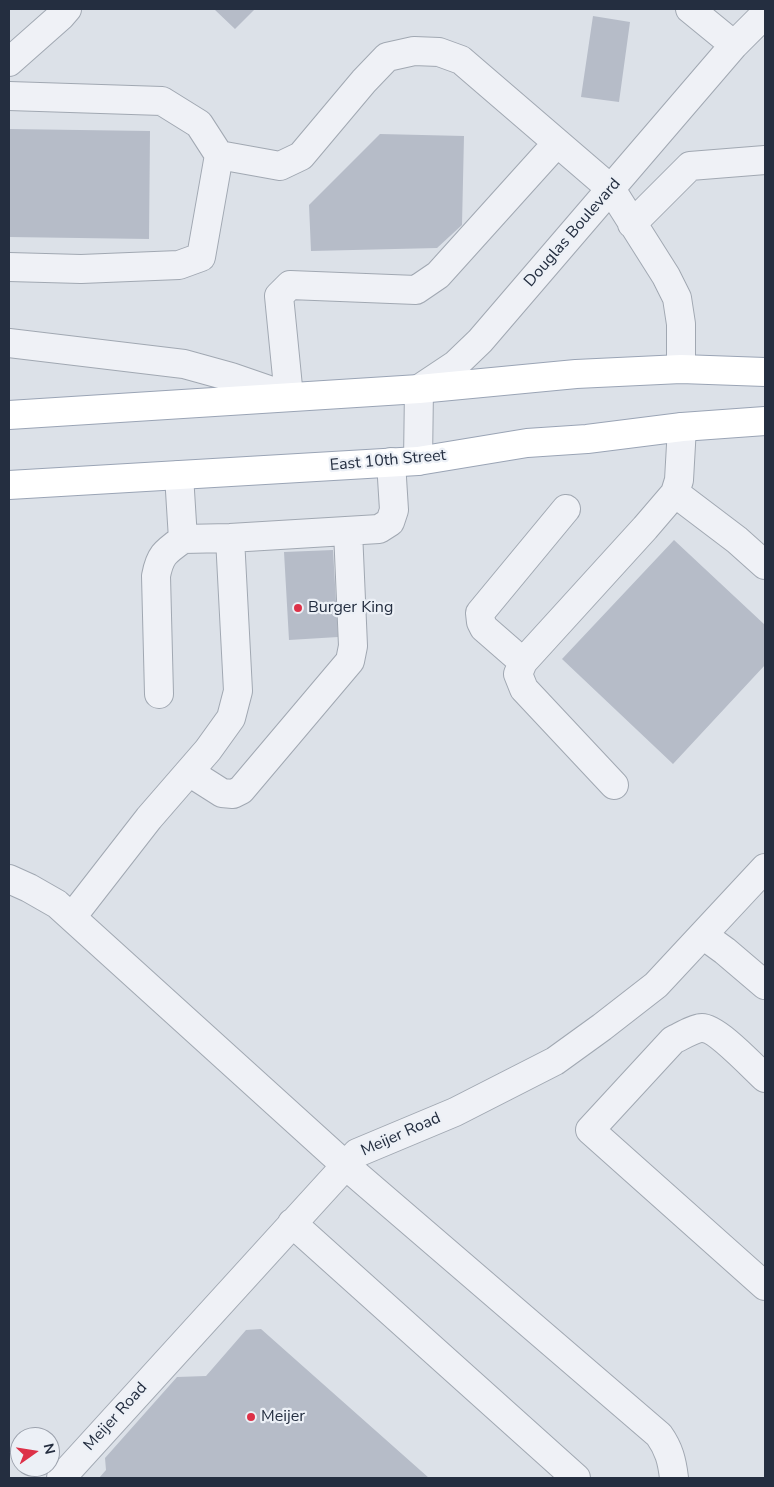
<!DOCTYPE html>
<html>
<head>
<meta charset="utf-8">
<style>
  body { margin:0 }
  #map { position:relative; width:774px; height:1487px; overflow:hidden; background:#dce1e8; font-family:"Nunito Sans",sans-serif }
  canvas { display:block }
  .frame { position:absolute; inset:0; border:10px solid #242e40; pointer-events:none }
  .north { position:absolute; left:10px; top:1427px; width:50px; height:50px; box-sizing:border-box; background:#ecf0f6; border:1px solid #9ca2ad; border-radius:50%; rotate:77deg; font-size:14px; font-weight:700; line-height:20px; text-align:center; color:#242e40 }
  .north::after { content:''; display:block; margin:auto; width:18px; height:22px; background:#dd3148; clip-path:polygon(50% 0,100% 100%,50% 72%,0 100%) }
</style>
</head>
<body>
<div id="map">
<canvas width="774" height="1487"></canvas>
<div class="frame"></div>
<div class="north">N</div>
</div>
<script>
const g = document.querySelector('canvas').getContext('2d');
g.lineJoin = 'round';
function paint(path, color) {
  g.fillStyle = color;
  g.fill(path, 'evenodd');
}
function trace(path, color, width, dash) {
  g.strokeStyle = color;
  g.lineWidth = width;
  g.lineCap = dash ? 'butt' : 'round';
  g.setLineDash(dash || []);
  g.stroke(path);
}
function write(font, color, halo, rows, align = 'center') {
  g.font = font + ' "Nunito Sans",sans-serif';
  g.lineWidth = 4.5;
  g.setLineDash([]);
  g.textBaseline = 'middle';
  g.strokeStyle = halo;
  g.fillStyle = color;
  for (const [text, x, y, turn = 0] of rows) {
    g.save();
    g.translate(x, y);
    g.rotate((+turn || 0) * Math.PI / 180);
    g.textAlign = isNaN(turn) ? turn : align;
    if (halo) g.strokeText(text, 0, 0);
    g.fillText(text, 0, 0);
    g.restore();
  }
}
const building = new Path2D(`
  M214 9H255L235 29Z
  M593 16 630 22 619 102 581 97Z
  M9 129 150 131 149 239 9 237Z
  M380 134 464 136 462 225 437 248 311 251 309 205Z
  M674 540 765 625V665L673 764 562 659Z
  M333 550 338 637 289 640 284 552Z
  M261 1329 429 1478H99L106 1470 105 1458 177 1377 206 1376 246 1330Z`);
const minor = new Path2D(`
  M690 9 734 45
  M9 62 61 16 67 9
  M9 96 162 101 199 124 219 155
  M632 224 690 166 765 160
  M9 267 81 269 179 265 201 257 219 155 280 166 301 156 364 81 387 57 414 51 439 52 461 60 611 189 666 276 677 298 681 324V369
  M9 343 184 364 231 377 289 397 279 296 290 285 416 290 438 275 557 143
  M418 461 419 389 455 365 480 341 734 45 765 14
  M179 475 183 539 230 538 379 529 390 522 394 510 391 462
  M675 493 737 540 765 565
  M523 662 484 628 481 622 480 613 566 509
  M159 694 156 576C160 555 165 552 183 539
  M189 772 222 793 233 794 241 790 350 661 353 646 348 531
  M614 785 524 689 518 674 523 662 645 528 675 493 679 480 682 427
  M9 879 29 888 57 904 345 1165 659 1435C669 1449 672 1461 674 1478
  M72 917 149 818 208 750 231 718 238 691 230 538
  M703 935 725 951 765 985
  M765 1078C753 1067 717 1028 702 1028 694 1028 680 1037 673 1040L590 1130 765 1286
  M292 1223 576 1478
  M61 1478 357 1153 455 1112 555 1061 602 1027 656 985 765 868`);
const major = new Path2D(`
  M9 415 419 389 576 374 681 369 765 372
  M9 485 418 461 527 443 587 439 682 427 765 421`);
const markers = [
  [298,608,5,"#dd3148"],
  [251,1417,5,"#dd3148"]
];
const streetNames = [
  ["Douglas Boulevard",573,233,-49],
  ["East 10th Street",388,461,-5],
  ["Meijer Road",401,1135,-24],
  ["Meijer Road",116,1417,-48]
];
const poiNames = [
  ["Burger King",308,608],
  ["Meijer",261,1417]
];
paint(building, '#b6bcc8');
trace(minor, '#a1a8b2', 30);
trace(major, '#9aa4b5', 30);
trace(minor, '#eff1f6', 28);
trace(major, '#fff', 28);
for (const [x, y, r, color] of markers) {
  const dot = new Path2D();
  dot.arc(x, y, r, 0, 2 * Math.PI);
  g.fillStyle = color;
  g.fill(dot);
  trace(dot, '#ecf0f6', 2);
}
write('16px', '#242e40', '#ecf0f6', streetNames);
write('16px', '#242e40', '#ecf0f6', poiNames, 'left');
</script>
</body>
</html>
